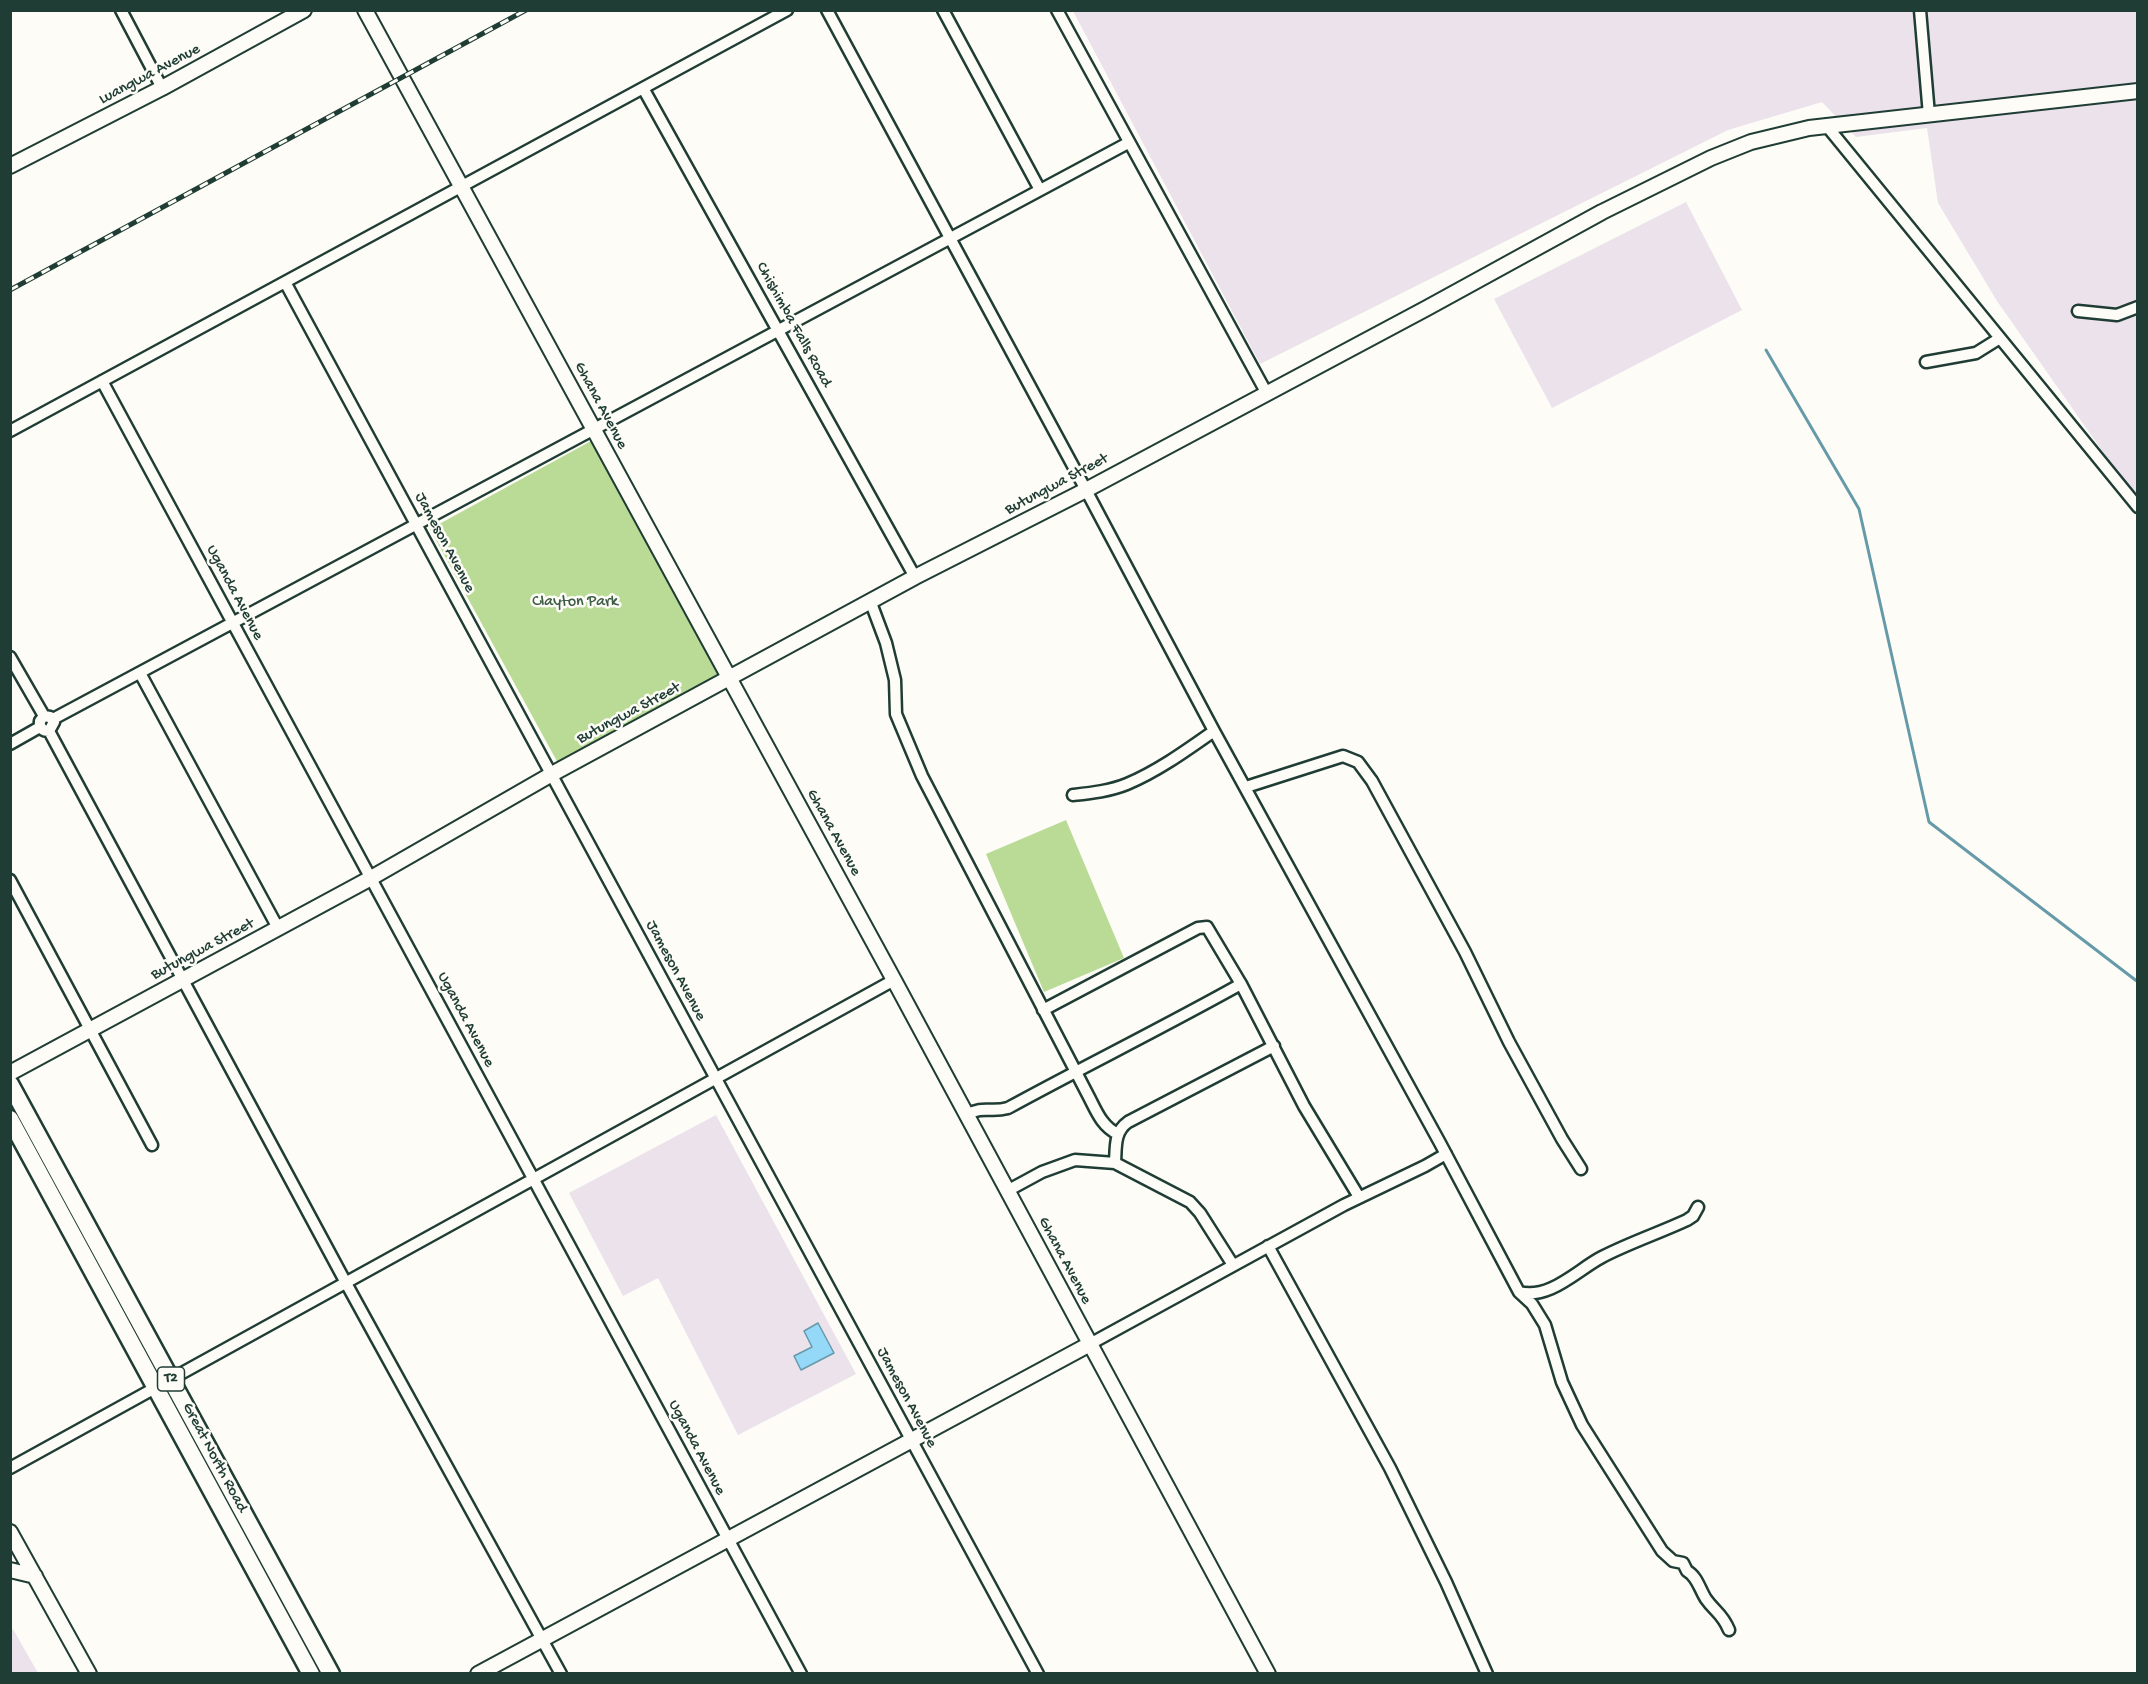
<!DOCTYPE html>
<html>
<head>
<meta charset="utf-8">
<style>
  body { margin:0 }
  #map { position:relative; width:2148px; height:1684px; overflow:hidden; background:#fdfcf7; font-family:"Gochi Hand",sans-serif }
  canvas { display:block }
  .frame { position:absolute; inset:0; border:12px solid #1f3d34; pointer-events:none }
</style>
</head>
<body>
<div id="map">
<canvas width="2148" height="1684"></canvas>
<div class="frame"></div>
</div>
<script>
const g = document.querySelector('canvas').getContext('2d');
g.lineJoin = 'round';
function paint(path, color) {
  g.fillStyle = color;
  g.fill(path, 'evenodd');
}
function trace(path, color, width, dash) {
  g.strokeStyle = color;
  g.lineWidth = width;
  g.lineCap = dash ? 'butt' : 'round';
  g.setLineDash(dash || []);
  g.stroke(path);
}
function write(font, color, halo, rows, align = 'center') {
  g.font = font + ' "Gochi Hand",sans-serif';
  g.lineWidth = 5;
  g.setLineDash([]);
  g.textBaseline = 'middle';
  g.strokeStyle = halo;
  g.fillStyle = color;
  for (const [text, x, y, turn = 0] of rows) {
    g.save();
    g.translate(x, y);
    g.rotate((+turn || 0) * Math.PI / 180);
    g.textAlign = isNaN(turn) ? turn : align;
    if (halo) g.strokeText(text, 0, 0);
    g.fillText(text, 0, 0);
    g.restore();
  }
}
const built = new Path2D(`
  M1073 11H2137V508L2131 492 1997 301 1938 203 1927 128 1856 137 1822 102 1728 130 1260 364Z
  M1686 202 1742 310 1552 408 1494 299Z
  M716 1115 856 1374 738 1435 658 1278 623 1296 569 1193Z
  M13 1629 38 1673H11V1631Z`);
const green = new Path2D(`
  M591 441 720 677 559 765 430 529Z
  M1066 820 1124 958 1044 992 986 854Z`);
const water = new Path2D(`
  M818 1323 834 1353 801 1370 794 1356 812 1347 804 1331Z`);
const stream = new Path2D(`
  M1766 350 1859 509 1929 822 2138 982`);
const minor = new Path2D(`
  M121 10 162 88
  M827 10 1086 490 1214 731 1440 1143 1519 1292 1532 1304 1545 1325 1562 1382 1582 1425 1662 1551 1673 1561 1683 1563 1687 1571C1697 1576 1700 1590 1706 1599 1715 1612 1722 1613 1729 1630
  M943 10 1040 190
  M1057 10 1266 392
  M1920 10 1929 115
  M643 88 915 577
  M1826 125 2138 507
  M285 282 1038 1674
  M2078 311 2117 315 2138 307
  M1926 362 1976 353 2000 338
  M102 381 801 1674
  M10 431 787 10
  M871 603 886 643 895 680 896 714 922 776 1090 1099C1097 1113 1103 1127 1118 1134
  M10 657 44 716
  M140 673 278 928
  M53 719 1128 143
  M49 731 54 722 50 717 44 716 40 721C39 728 43 731 49 731L346 1283 561 1674
  M10 744 40 727
  M1246 787 1343 756 1358 762 1372 781 1465 952 1509 1042 1562 1139 1581 1169
  M1073 795C1091 793 1110 791 1127 784 1158 771 1187 750 1214 731
  M10 880 152 1145
  M1043 1010 1198 928 1207 927 1241 984 1304 1106 1359 1197
  M966 1115C984 1105 990 1113 1008 1108 1085 1066 1164 1027 1241 984
  M1115 1163C1116 1147 1114 1132 1128 1122L1274 1046
  M1007 1191 1042 1172 1075 1160 1115 1163 1190 1202 1200 1213 1233 1265
  M1268 1246 1390 1468 1446 1582 1487 1674
  M1519 1292C1550 1300 1577 1270 1602 1257 1629 1243 1659 1233 1687 1220L1693 1216 1698 1207
  M1090 1344 1344 1205 1425 1166 1446 1154
  M10 1468 894 980`);
const major = new Path2D(`
  M365 10 894 980 1268 1674
  M10 166 162 88 304 10
  M10 1073 371 878 552 774 915 577 1086 490 1427 308 1602 212 1711 158 1751 142 1809 128 2138 91
  M10 1532 89 1674
  M10 1570 35 1576
  M478 1674 1090 1344`);
const highway = new Path2D(`
  M10 1084 331 1674
  M10 1119 311 1674`);
const rail = new Path2D(`
  M10 290 526 10`);
const shields = [
  [171,1379,27]
];
const shieldNames = [
  ["T2",171,1379]
];
const streetNames = [
  ["Luangwa Avenue",150,75,-28],
  ["Chishimba Falls Road",793,325,61],
  ["Ghana Avenue",600,406,62],
  ["Butungwa Street",1057,485,-28],
  ["Jameson Avenue",444,543,62],
  ["Uganda Avenue",234,593,62],
  ["Butungwa Street",629,714,-28],
  ["Ghana Avenue",833,833,61],
  ["Butungwa Street",203,950,-28],
  ["Jameson Avenue",675,971,62],
  ["Uganda Avenue",465,1020,62],
  ["Ghana Avenue",1064,1261,62],
  ["Jameson Avenue",906,1398,62],
  ["Uganda Avenue",696,1448,62],
  ["Great North Road",214,1458,62]
];
const parkNames = [
  ["Clayton Park",575,603]
];
paint(built, '#ebe2ec');
paint(green, '#badb95');
paint(water, '#95d8f7');
trace(water, '#669aa9', 1.5);
trace(stream, '#669aa9', 3);
trace(minor, '#1f3d34', 15);
trace(major, '#1f3d34', 18);
trace(highway, '#1f3d34', 21);
trace(minor, '#fdfcf7', 10);
trace(major, '#fdfcf7', 14);
trace(highway, '#fdfcf7', 16);
trace(rail, '#1f3d34', 5);
trace(rail, '#fdfcf7', 3, [9]);
for (const [x, y, w] of shields) {
  const box = new Path2D();
  box.roundRect(x - w / 2, y - 12, w, 24, 4.5);
  g.fillStyle = '#fdfcf7';
  g.fill(box);
  trace(box, '#1f3d34', 1.5);
}
write('bold 15px', '#1f3d34', null, shieldNames);
write('16px', '#1f3d34', '#fdfcf7', streetNames);
write('16px', '#3e5d47', '#fdfcf7', parkNames);
</script>
</body>
</html>
